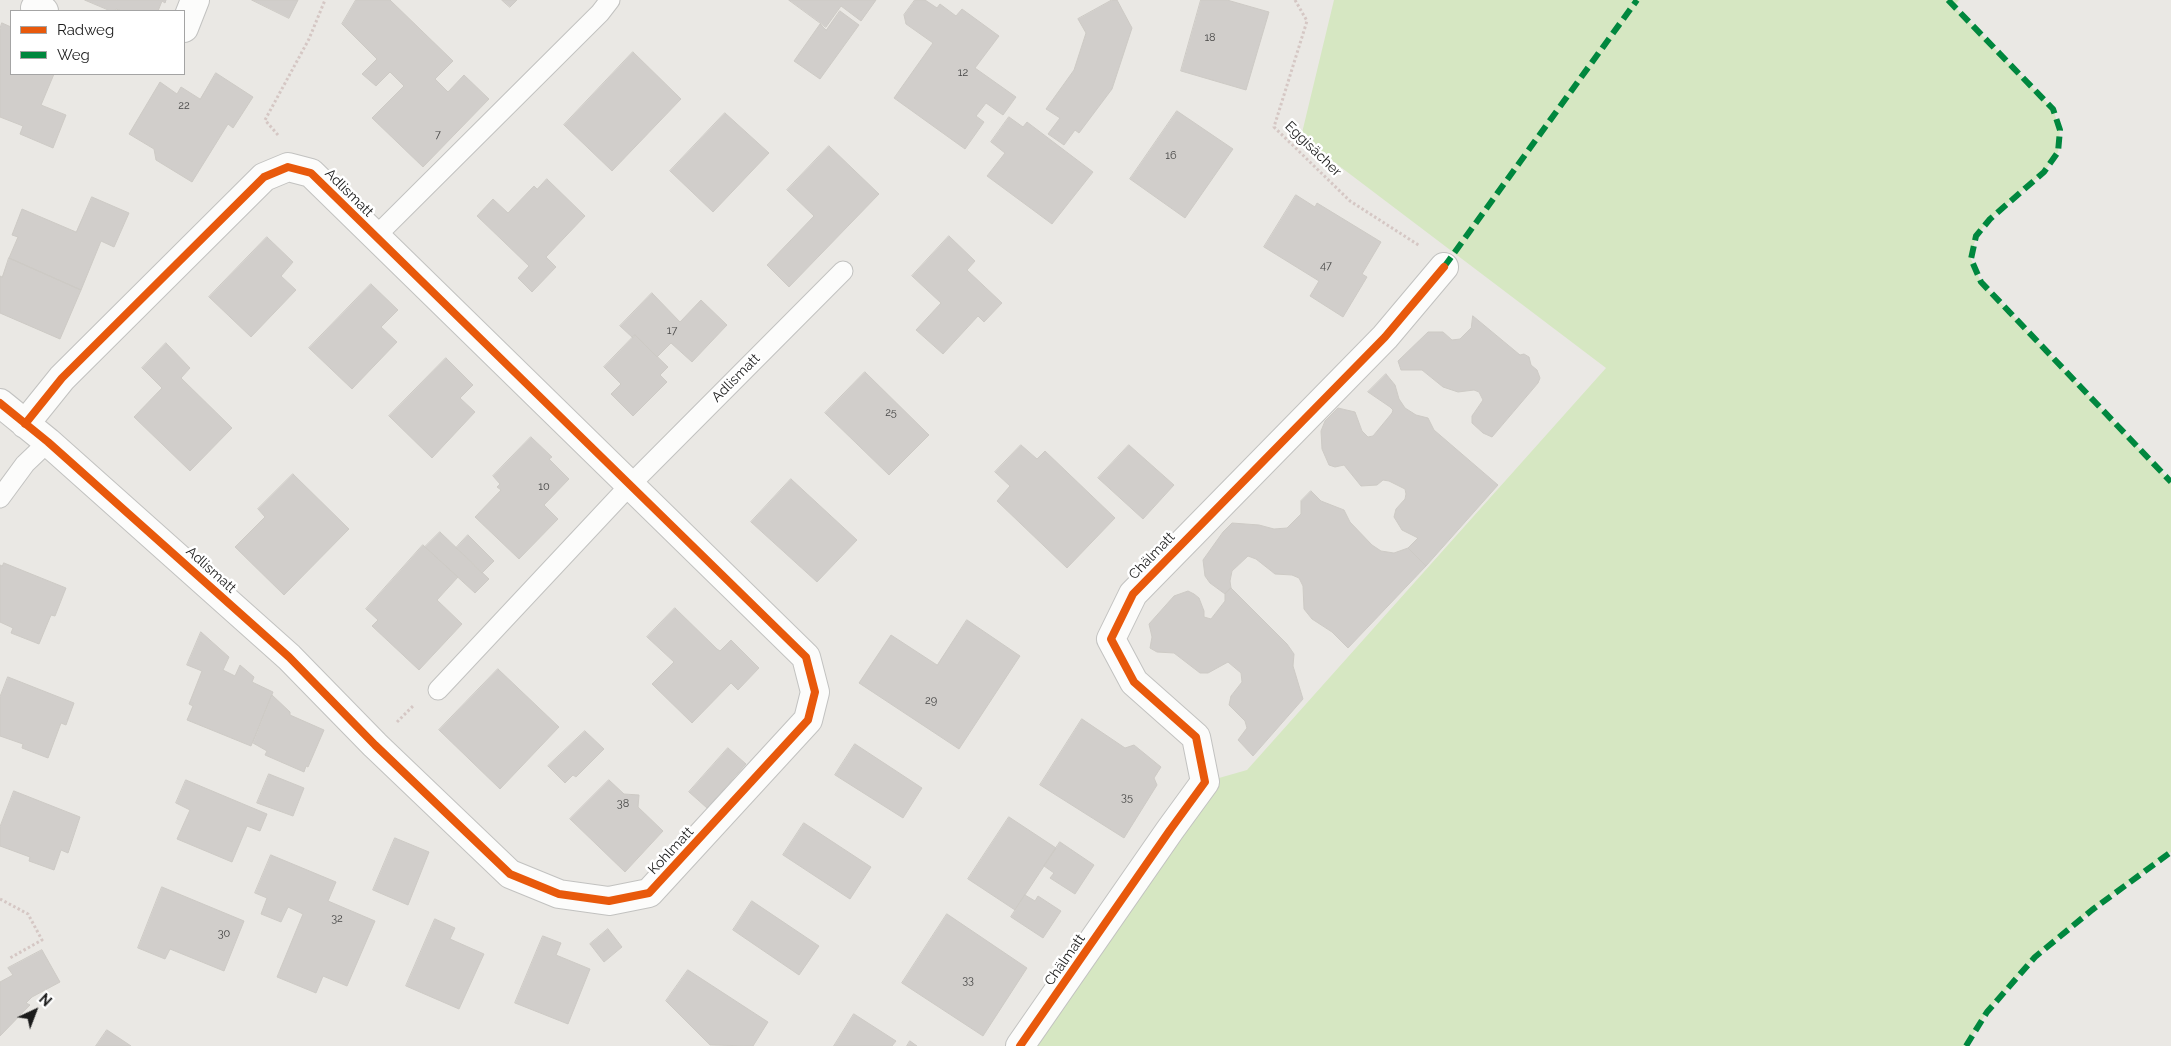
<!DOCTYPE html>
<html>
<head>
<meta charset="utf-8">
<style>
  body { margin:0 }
  #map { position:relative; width:2171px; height:1046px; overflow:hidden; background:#eae8e4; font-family:Raleway,sans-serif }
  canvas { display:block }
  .legend { position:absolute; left:10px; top:10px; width:175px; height:65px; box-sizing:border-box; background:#fff; border:1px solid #a4a4a4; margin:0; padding:6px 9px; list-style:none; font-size:15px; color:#1b1b1b }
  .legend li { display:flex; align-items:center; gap:10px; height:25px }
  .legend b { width:25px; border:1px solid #a4a4a4 }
  .north { position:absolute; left:10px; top:986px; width:50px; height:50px; -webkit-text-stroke:4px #fff; paint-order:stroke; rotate:43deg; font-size:14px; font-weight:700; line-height:20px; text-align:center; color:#1b1b1b }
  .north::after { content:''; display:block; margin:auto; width:18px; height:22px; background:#1b1b1b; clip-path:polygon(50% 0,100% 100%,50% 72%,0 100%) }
</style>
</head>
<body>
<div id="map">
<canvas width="2171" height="1046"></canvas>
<ul class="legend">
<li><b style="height:6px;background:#e8590c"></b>Radweg</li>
<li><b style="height:6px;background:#00873e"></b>Weg</li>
</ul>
<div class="north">N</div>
</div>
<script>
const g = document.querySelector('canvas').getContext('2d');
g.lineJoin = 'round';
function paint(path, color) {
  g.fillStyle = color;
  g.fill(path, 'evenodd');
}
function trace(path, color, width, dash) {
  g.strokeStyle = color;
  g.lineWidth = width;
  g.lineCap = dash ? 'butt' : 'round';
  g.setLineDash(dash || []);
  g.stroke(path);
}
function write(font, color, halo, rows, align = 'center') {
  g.font = font + ' Raleway,sans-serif';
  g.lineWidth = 5;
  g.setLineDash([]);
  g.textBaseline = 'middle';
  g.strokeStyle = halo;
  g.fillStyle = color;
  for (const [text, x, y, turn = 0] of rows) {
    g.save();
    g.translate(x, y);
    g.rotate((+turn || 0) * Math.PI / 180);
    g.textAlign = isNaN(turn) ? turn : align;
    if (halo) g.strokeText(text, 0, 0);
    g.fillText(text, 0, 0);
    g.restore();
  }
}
const grass = new Path2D(`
  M1334 0H1959L1954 6 2053 109 2060 130 2058 152 2044 172 1990 219 1976 236 1971 259 1981 282 2171 482V852L2092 910 2035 957 1987 1012 1966 1046H1020L1205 782 1247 770 1606 368 1301 137Z`);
const building = new Path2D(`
  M85 0H166L165 3 162 1 158 11H122L116 9 115 11H111Z
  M252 0H298L289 18Z
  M356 0H390L453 61 435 79 448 92 464 75 489 99 423 167 372 118 404 86 390 72 376 86 362 74 377 59 342 24Z
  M502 0H517L510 7Z
  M789 0H876L861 21 841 6 826 27Z
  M915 0H925L937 8 940 4 956 16 962 9 999 36 975 68 1016 97 1003 115 986 103 976 116 984 122 965 149 894 98 933 43 906 24 904 15Z
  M1112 0H1117L1132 28 1112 89 1079 133 1075 130 1064 145 1048 134 1060 118 1046 109 1074 70 1086 33 1078 19Z
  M1201 0H1227L1269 12 1246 90 1181 71Z
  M840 11 859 25 820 79 794 61 820 24 826 30Z
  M2 23 11 27V74H54L41 105 66 115 53 148 20 134 23 126 0 117V29Z
  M633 52 681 99 612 171 564 125Z
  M216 73 253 97 233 128 228 124 192 182 156 160 154 149 129 134 160 82 177 94 181 87 200 99Z
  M1177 111 1233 149 1185 218 1130 179Z
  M725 113 769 153 713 212 670 171Z
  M1009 117 1023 127 1027 122 1093 172 1052 224 987 176 1005 153 991 142Z
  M829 146 879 194 789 287 767 265 814 216 787 190Z
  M547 179 585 216 546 257 556 267 532 292 518 278 529 266 477 216 493 199 508 213 534 186 537 189Z
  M1296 195 1315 207 1317 203 1381 242 1362 274 1367 277 1343 317 1310 296 1319 281 1264 247Z
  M92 197 129 213 114 247 101 241 81 290 9 258 18 237 12 235 22 209 76 232Z
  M949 236 975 261 967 270 1002 303 984 322 978 316 943 354 916 330 941 303 912 276Z
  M267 237 293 262 281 276 296 290 251 337 209 297Z
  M9 258 81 290 60 339 0 313V276L2 277Z
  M371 284 398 310 381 327 397 342 352 389 309 348Z
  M652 293 680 322 701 300 727 325 692 362 671 343 657 357 635 335 633 338 620 326Z
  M1473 316 1520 355 1524 354 1529 357 1531 365 1537 370 1540 378 1538 383 1492 437 1483 433 1472 423V416L1483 400 1479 392 1474 390 1458 392 1443 387 1422 370H1401L1398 361 1428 332H1443L1452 340 1460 339 1471 328Z
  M635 335 668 367 660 375 667 382 633 416 611 394 621 384 604 367Z
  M166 343 190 368 181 378 232 428 190 471 134 417 162 388 142 368Z
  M446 358 473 385 460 398 475 412 432 458 389 416Z
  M865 372 929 435 889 475 825 413Z
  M1386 374 1395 385 1399 399 1405 408 1416 415 1428 418 1434 430 1498 485 1426 566 1408 548 1418 538 1402 530 1394 517 1396 509 1405 499 1406 494 1405 489 1389 481 1383 480 1377 485 1361 486 1344 465 1335 467 1329 465 1322 449 1321 431 1325 421 1338 408 1355 412 1362 431 1368 437 1373 436 1392 413 1393 410 1390 407 1368 392Z
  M531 437 552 457 549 459 569 479 544 505 558 519 519 559 475 517 501 490 497 487 500 484 493 476Z
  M1021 445 1037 459 1045 451 1115 518 1067 568 997 501 1010 486 995 472Z
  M1129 445 1174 485 1143 519 1098 478Z
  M293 474 349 529 284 595 235 547 265 517 258 509Z
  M791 479 857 540 817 582 751 522Z
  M1311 491 1321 501 1344 510 1350 522 1372 545 1381 551 1394 553 1408 548 1426 566 1348 648 1332 632 1312 619 1304 609 1303 586 1299 578 1292 575 1275 574 1256 559 1248 556 1232 571 1230 581 1231 588 1225 594 1210 583 1205 576 1203 560 1223 532 1232 523 1259 525 1274 529 1287 528 1301 514V501Z
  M440 532 489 579 475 593 425 547Z
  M468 535 494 561 482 573 456 548Z
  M423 545 458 577 437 600 462 624 419 670 372 626 378 620 366 609Z
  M4 563 66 588 55 616 51 615 39 644 11 633 13 628 0 622V565L2 566Z
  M1231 588 1287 644 1294 654 1293 666 1303 699 1253 756 1238 740 1247 728 1245 721 1229 705 1231 696 1242 682 1241 673 1228 662 1208 673H1200L1174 653 1157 652 1150 648 1152 637 1149 624 1174 596 1188 591 1194 594 1199 598 1204 611V617L1211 619 1225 601V594Z
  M675 608 717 649 720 651 731 640 759 668 738 690 731 683 692 723 652 684 674 662 647 637Z
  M967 620 1020 656 959 749 859 683 891 635 937 665Z
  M201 632 229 657 223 670 235 676 240 665 254 677 252 682 273 692 251 746 187 720 193 706 189 704 202 671 187 665Z
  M498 669 559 727 500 789 439 730Z
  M8 677 74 703 66 725 61 723 48 758 22 748 23 744 0 736V697Z
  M272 695 290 712V715L324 730 308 767 306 766 304 772 265 755 267 751 253 743Z
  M1082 719 1125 748 1134 745 1161 767 1154 778 1157 785 1124 838 1040 785Z
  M585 731 604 749 576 777 573 775 565 783 548 766Z
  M855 744 922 788 903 818 835 775Z
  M728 748 746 764 707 808 689 792Z
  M269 774 304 788 293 816 257 803Z
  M186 780 267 814 260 831 247 826 232 862 177 839 190 810 176 803Z
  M609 780 624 794 639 795 638 807 663 831 625 872 570 819Z
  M14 791 80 817 68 853 61 850 54 870 29 861 30 857 0 846V827Z
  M1009 817 1056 848 1015 910 968 879Z
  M804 823 871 867 850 899 783 855Z
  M395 838 429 852 408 905 373 890Z
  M1060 842 1094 865 1075 894 1050 878 1054 873 1044 866Z
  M271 855 336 882 328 901 375 921 347 986 323 976 316 993 277 977 303 914 288 907 281 922 261 914 267 898 255 893Z
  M162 887 244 921 224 971 170 949 165 959 138 948Z
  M1025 895 1035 901 1038 896 1061 911 1043 938 1011 917Z
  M752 901 819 946 799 975 733 930Z
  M947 914 1027 968 983 1036 902 983Z
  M435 919 455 928 450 939 484 954 459 1009 406 986Z
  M608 929 622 947 604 962 590 944Z
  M543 936 561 943 556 955 590 969 568 1024 515 1003Z
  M42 950 60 982 32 997 26 1003 30 1005 0 1036V982L13 975 8 968Z
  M688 970 768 1022 753 1046 710 1045 666 1001Z
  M854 1014 896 1041 892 1046H834Z
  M107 1030 131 1046H96Z
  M910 1041 917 1046H907Z`);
const path = new Path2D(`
  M1295 0 1307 21 1274 127 1350 201 1420 246
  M278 135 265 120 309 39 325 0
  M397 722 414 705
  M0 899 28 914 42 940 10 958`);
const service = new Path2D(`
  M375 237 600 13 610 0
  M0 498 25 464 48 442
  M438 690 630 485 843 271`);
const minor = new Path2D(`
  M35 8 44 11
  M184 28 195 0
  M0 403 48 442 289 657 375 745 510 874 559 894 609 901 649 893 808 720 815 692 806 657 311 173 288 167 264 177 62 378 25 424
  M1020 1046 1170 830 1205 782 1196 737 1134 682 1111 639 1133 594 1385 337 1444 267`);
const quiet = new Path2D(`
  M1948 0 2053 109 2060 130 2058 152 2044 172 1990 219 1976 236 1971 259 1981 282 2171 482
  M1444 267 1637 0
  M1966 1046 1987 1012 2035 957 2092 910 2171 852`);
const cycleway = new Path2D(`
  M0 403 48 442 289 657 375 745 510 874 559 894 609 901 649 893 808 720 815 692 806 657 311 173 288 167 264 177 62 378 25 424
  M1020 1046 1170 830 1205 782 1196 737 1134 682 1111 639 1133 594 1385 337 1444 267`);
const numberNames = [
  ["18",1210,38],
  ["12",963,73],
  ["22",184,106],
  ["7",438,135],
  ["16",1171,156],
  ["47",1326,266],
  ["17",672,331],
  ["25",891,413],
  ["10",544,487],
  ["29",931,701],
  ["35",1127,798],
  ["38",623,804],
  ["32",337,919],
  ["30",224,934],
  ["33",968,981]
];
const streetNames = [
  ["Eggisächer",1313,149,44],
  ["Adlismatt",349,193,45],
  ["Adlismatt",736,378,-45],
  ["Chälmatt",1152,556,-46],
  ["Adlismatt",211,570,42],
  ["Kohlmatt",671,851,-47],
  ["Chälmatt",1065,960,-55]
];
paint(grass, '#d6e7c2');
paint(building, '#d1cecb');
trace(building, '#cdcac5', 1);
trace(service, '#c2c2c0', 21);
trace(minor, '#c2c2c0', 30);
trace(path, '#d5c7c4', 3, [2.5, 2.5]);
trace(service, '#fcfcfb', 19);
trace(minor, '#fcfcfb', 28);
trace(quiet, '#00873e', 6, [12, 6]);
trace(cycleway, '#e8590c', 8);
write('11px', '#484847', null, numberNames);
write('14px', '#1b1b1b', '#fff', streetNames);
</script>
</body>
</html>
